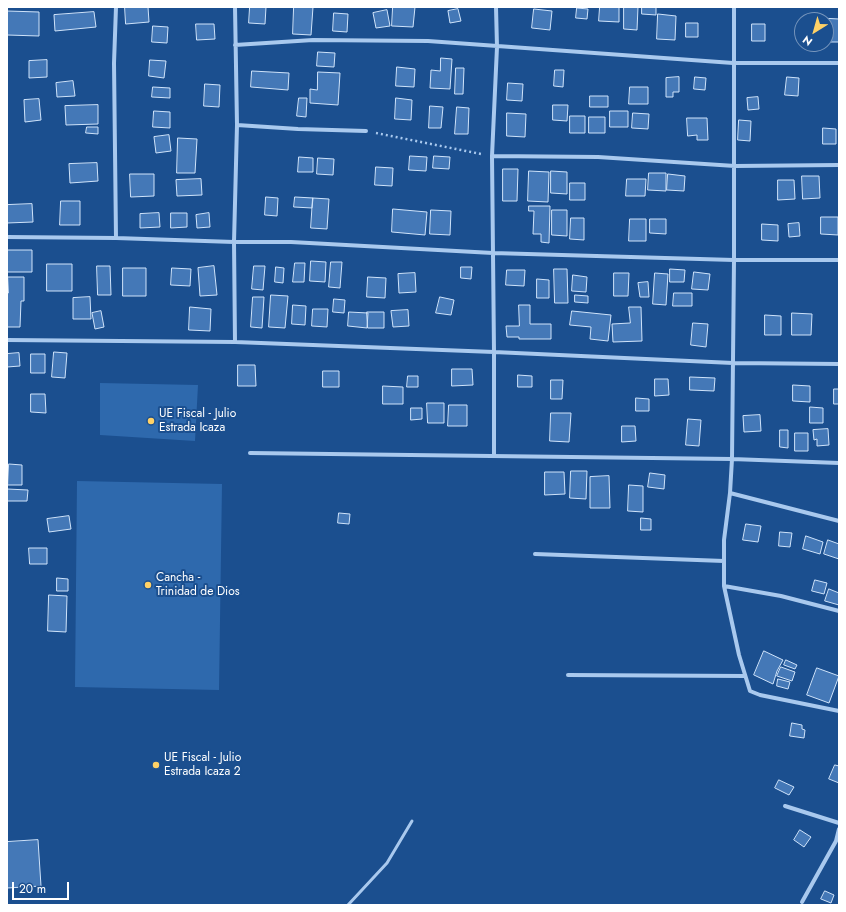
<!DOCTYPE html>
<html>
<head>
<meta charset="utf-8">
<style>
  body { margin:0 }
  #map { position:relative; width:846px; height:912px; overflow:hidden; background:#1b4f8f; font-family:Jost,sans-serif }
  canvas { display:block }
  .frame { position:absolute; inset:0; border:8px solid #fff; pointer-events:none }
  .north { position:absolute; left:794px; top:12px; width:40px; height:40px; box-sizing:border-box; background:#1b4f8f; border:1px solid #7695bc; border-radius:50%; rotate:217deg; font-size:11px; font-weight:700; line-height:16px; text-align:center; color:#fff }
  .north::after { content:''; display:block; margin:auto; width:14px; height:18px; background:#ffd166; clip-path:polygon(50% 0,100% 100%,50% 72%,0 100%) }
  .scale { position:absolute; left:12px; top:882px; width:57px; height:18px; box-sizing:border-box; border:2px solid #fff; border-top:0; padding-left:5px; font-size:12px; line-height:14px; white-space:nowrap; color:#fff; -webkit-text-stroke:3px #1b4f8f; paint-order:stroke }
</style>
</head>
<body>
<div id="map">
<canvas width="846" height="912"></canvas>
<div class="frame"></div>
<div class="north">N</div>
<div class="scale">20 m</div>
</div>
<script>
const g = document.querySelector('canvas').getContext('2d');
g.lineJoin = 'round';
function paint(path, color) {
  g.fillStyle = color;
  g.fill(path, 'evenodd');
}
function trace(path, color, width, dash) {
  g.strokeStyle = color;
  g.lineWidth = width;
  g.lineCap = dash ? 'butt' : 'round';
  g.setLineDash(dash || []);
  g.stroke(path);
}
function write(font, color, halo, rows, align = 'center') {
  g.font = font + ' Jost,sans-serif';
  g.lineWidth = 4;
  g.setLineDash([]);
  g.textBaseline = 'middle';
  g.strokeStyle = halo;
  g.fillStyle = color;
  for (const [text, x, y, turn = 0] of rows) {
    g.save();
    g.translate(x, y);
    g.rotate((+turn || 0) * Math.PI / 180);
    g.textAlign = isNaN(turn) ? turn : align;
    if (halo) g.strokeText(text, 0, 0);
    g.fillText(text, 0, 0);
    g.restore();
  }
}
const green = new Path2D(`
  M100 383 198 385 195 441 100 435Z
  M77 481 222 484 219 690 75 687Z`);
const building = new Path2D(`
  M125 7H148L149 22 126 24Z
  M250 7H266L265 24 249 23Z
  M294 7H313L311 35 293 34Z
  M393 7H415L413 27 392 26Z
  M600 7H619V22L599 21Z
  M624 7H638L637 30 624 29Z
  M642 7H656V15L642 14Z
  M577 8 588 9 587 19 576 18Z
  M458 9 461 21 450 23 448 11Z
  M534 9 552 11 550 30 532 28Z
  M387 10 390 26 376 28 373 13Z
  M7 11 39 12V36L7 35Z
  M94 12 96 27 55 31 54 15Z
  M334 13 348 14 347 32 333 31Z
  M658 14 676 16 675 40 657 39Z
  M820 18 839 19V42H826V20H820Z
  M686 23H698V37H686Z
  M196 24H214L215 39 197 40Z
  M752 24H765V41H752Z
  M153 26 168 27 167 43 152 42Z
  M318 52 335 53 334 67 317 66Z
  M441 58 452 59 450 89 430 88 431 70 440 71Z
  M47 60V77L29 78V61Z
  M150 60 166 61 164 78 149 76Z
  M397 67 415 69 414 87 396 86Z
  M456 68H464L463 94H455Z
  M555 70H564L563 87 554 86Z
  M252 71 289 73 288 90 251 87Z
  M318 72 340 73 338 105 310 103V89L317 90Z
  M679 77V92H673V97H666V78Z
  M695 77 706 78 705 90 694 89Z
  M787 77 799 78 798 96 785 95Z
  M73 81 75 96 57 97 56 83Z
  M508 83 523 84 522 101 507 100Z
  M205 84 220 85 219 107 204 106Z
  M153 87 170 88V98L152 97Z
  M630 87H648V104H629Z
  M590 96H608V107H590Z
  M758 97 759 109 748 110 747 98Z
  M299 98H307L306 117 297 116Z
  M396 98 412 100 411 120 395 119Z
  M39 99 41 120 25 122 24 100Z
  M98 105V124L66 125 65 106Z
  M553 105H568L567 121 553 120Z
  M430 106 443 107 441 128H429Z
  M457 107 469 108 468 134H455Z
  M154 111 170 112V128L153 127Z
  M610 111H628V127H610Z
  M507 113 526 114 525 137 507 136Z
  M633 113 649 114 648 129 632 128Z
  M570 116H585V133H570Z
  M589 117H605V133H589Z
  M687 118H707L708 140H697V135L688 136Z
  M739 120 751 121 750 141 738 140Z
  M87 127H98V134L86 133Z
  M823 128 836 129V144H823Z
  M169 135 171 151 156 153 154 137Z
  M178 138 197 139 195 173H177Z
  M410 156 427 157 426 171 409 170Z
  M434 156 450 157 449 169 433 168Z
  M299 157 313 158V172H298Z
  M318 158 334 159 333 175 317 174Z
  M97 163 98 181 70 183 69 164Z
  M376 167 393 168 392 186 375 185Z
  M503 169H518L517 201H503Z
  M529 171 549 172 548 202 528 201Z
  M551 171 567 172V194L551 193Z
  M649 173H666V191L648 190Z
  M130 174H154V196L131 197Z
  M668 174 685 176 684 191 667 190Z
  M802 176H819L820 198 803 199Z
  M201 179 202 195 177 196 176 180Z
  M627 179H646L645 196H626Z
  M778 180H794L795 199 778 200Z
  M570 183H585V200H570Z
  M266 197 278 198 277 216 265 215Z
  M295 197 313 198 312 208 294 207Z
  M313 198 329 199 327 229 311 228Z
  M61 201H80V225H60Z
  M32 204 33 222 7 223V205Z
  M529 206H550L549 243 541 242V234H533L534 211H529Z
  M393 209 427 212 425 235 392 232Z
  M431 210 451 211 450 235 430 234Z
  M552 210H567V236L552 235Z
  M159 213 160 227 140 228V214Z
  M171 213H187V227L171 228Z
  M209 213 210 227 197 228 196 215Z
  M821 217H838V235L821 234Z
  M571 218H584V240L570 239Z
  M630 219H646V241H629Z
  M650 219H666V234L650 233Z
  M799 223 800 236 789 237 788 224Z
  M762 224 778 225V241L762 240Z
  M7 250H32V272H7Z
  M311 261 326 262 325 282 310 281Z
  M331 262H342L340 288 329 287Z
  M295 263H305L304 282H293Z
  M47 264H72V291H47Z
  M97 266H110L111 295H98Z
  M214 266 217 295 200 296 198 268Z
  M254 266H265L263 290 252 289Z
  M276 267 284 268 283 283 275 282Z
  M461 267H472L471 279 461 278Z
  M123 268H146V296H123Z
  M172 268 191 269 190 286 171 285Z
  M554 269H567L568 303H555Z
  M670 269 685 270 684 282H670Z
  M507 270H525L524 286 506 285Z
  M694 272 710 274 708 290 692 289Z
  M415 273 416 292 399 293 398 274Z
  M614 273H629L628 296H614Z
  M655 273 668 274 666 305 653 304Z
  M573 275 587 277 586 292 572 291Z
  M8 277H24V301H21L20 327H7V293H8Z
  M368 277 386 278 385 298 367 297Z
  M537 279 549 280V298H537Z
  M648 282 649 297H640L638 283Z
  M674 293H692V306H673Z
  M271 295 288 296 285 328 269 327Z
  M575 295 588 296V303L575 302Z
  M90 297 91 319H73V298Z
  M253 297H264L262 328 251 327Z
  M440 297 454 300 451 315 436 313Z
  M334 299 345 300 344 313 333 312Z
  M293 305 306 306 305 325 292 324Z
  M519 305H530V324H551V339H519V337H507L506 326H519Z
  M190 307 211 309 210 331 189 330Z
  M629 307H641L642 341 613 342 612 324 630 323Z
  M313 309H328L327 327 312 326Z
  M408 310 409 326 393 327 391 311Z
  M101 311 104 327 95 329 92 313Z
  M572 311 611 315 608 341 590 339 591 327 570 325Z
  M349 312 368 313 367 328 348 326Z
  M367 312H384V328H368Z
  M792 313 812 314 811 335H792Z
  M765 315 781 316V335H765Z
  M693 323 708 324 706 347 691 345Z
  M54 352 67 353 65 378 52 377Z
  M19 353 20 366 7 367V354Z
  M31 354H45V373H31Z
  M238 365H255L256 386H238Z
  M452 369H472L473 385 452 386Z
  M323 371H339V387H323Z
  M518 375 532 376V387H518Z
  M408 376H418V387H407Z
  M690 377 715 378 714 391 690 390Z
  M655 379H668L669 395 655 396Z
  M551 380H563L562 399H551Z
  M793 385 810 386V402L793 401Z
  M383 386 403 387V404H383Z
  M834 389H839V404H834Z
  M31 394H45L46 413 31 412Z
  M636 398 649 399V411H636Z
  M427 403H444V423H428Z
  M449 405H467V426H448Z
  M810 407 823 408V423H810Z
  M411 408H422V419L411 420Z
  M551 413H571L569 442 550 441Z
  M760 415 761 431 744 432 743 416Z
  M688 419 701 420 699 446 686 445Z
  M622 426H635L636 441 622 442Z
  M828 429 829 445 817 446V439L814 440 813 430Z
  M780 430H788V448L780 447Z
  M795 433H808V451H795Z
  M9 464 22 465V485H8Z
  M571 471H587L586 499 570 498Z
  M545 472H564L565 494 545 495Z
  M650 473 665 475 664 489 648 487Z
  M609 476 610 508H590V477Z
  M629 485 643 486V512L628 511Z
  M7 489 28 490 27 501H7Z
  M339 513 350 514 349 524 338 523Z
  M69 516 71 529 49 532 47 519Z
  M641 518 651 519V530H641Z
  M746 524 761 526 758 542 743 540Z
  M780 532 792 533 790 547 779 546Z
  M806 536 823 542 820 554 803 549Z
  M828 540 839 544V559L824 554Z
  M29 548H47V564H30Z
  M57 578 68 579V591H57Z
  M815 580 827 583 824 594 812 591Z
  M829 589 839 593V605L825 601Z
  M49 595 67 596 66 632 48 631Z
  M764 651 783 660 777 671 773 684 754 675Z
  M786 660 797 665 795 669 784 665Z
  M781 667 795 672 792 681 777 676Z
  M817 668 839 676 829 703 807 695Z
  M778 679 790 682 788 689 777 686Z
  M792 723 802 725V729L805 730 804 738 790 736Z
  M835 765 839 766V783L829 779Z
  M779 780 794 787 789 795 775 788Z
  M800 830 811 837 804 847 794 840Z
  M38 840 41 886 7 888V842Z
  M825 891 834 895 831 903 821 899Z`);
const path = new Path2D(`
  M376 133 481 154`);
const service = new Path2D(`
  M348 905 387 863 412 821`);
const minor = new Path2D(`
  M734 7V260L732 459 730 493 724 540V586L739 655 750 691 760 695 839 711
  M235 45 313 40 428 41 733 63H839
  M237 125 298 129 366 131
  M492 156 598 157 735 166 839 165
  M7 237 116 238 234 242H291L493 253 734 260H839
  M116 238 114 63 116 7
  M7 340 235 342 494 352 733 363 839 364
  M235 342 234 242 237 125 235 7
  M250 453 732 459 839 463
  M494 456V352L492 156 497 47 496 7
  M730 493 839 521
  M535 554 724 561
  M724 586 781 596 839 611
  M568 675 745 676
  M785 806 839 823
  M802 902 836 841 839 829`);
const markers = [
  [151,421,4,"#ffd166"],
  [148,585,4,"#ffd166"],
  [156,765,4,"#ffd166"]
];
const poiNames = [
  ["UE Fiscal - Julio",159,414],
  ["Estrada Icaza",159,428],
  ["Cancha -",156,578],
  ["Trinidad de Dios",156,592],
  ["UE Fiscal - Julio",164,758],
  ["Estrada Icaza 2",164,772]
];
paint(green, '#2e69ad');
paint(building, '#4478b7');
trace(building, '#cfe3fa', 1);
trace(path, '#a9c9ee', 2.5, [2, 3]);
trace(service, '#a9c9ee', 3);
trace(minor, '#a9c9ee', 4);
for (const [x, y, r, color] of markers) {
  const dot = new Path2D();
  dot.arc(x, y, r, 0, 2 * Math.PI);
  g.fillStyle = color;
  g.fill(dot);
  trace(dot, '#1b4f8f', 1.5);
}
write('12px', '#fff', '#1b4f8f', poiNames, 'left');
</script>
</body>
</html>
